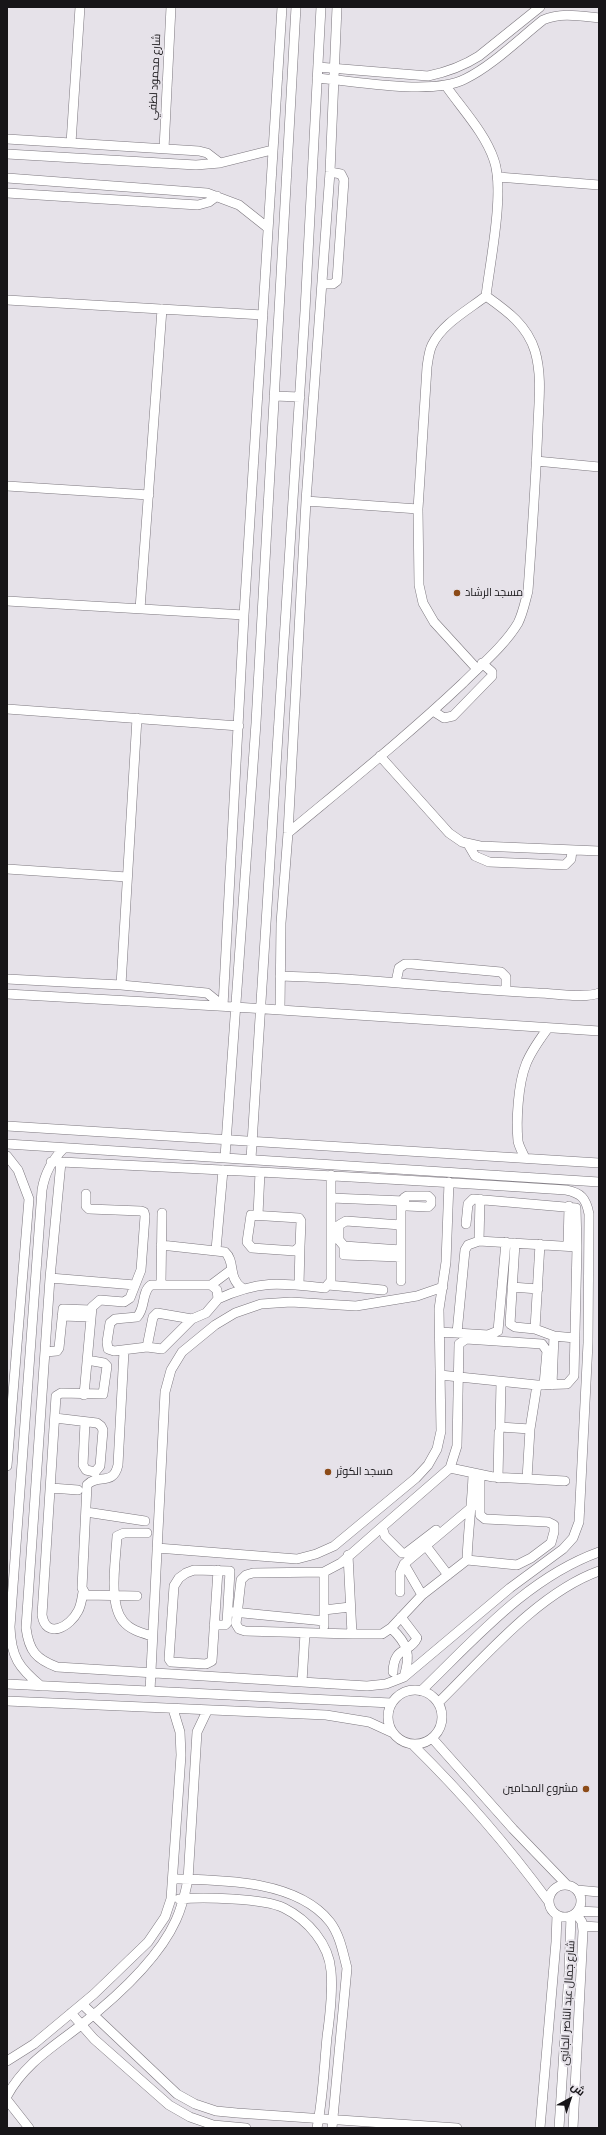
<!DOCTYPE html>
<html>
<head>
<meta charset="utf-8">
<style>
  body { margin:0 }
  #map { position:relative; width:606px; height:2135px; overflow:hidden; background:#e6e2e9; font-family:Bitter,Cairo,serif }
  canvas { display:block }
  .frame { position:absolute; inset:0; border:8px solid #171518; pointer-events:none }
  .north { position:absolute; left:550px; top:2079px; width:40px; height:40px; -webkit-text-stroke:3px #e6e2e9; paint-order:stroke; rotate:40deg; font-size:11px; font-weight:700; line-height:16px; text-align:center; color:#171518 }
  .north::after { content:''; display:block; margin:auto; width:14px; height:18px; background:#171518; clip-path:polygon(50% 0,100% 100%,50% 72%,0 100%) }
</style>
</head>
<body>
<div id="map">
<canvas width="606" height="2135"></canvas>
<div class="frame"></div>
<div class="north">ش</div>
</div>
<script>
const g = document.querySelector('canvas').getContext('2d');
g.lineJoin = 'round';
function trace(path, color, width, dash) {
  g.strokeStyle = color;
  g.lineWidth = width;
  g.lineCap = dash ? 'butt' : 'round';
  g.setLineDash(dash || []);
  g.stroke(path);
}
function write(font, color, halo, rows, align = 'center') {
  g.font = font + ' Bitter,Cairo,serif';
  g.lineWidth = 4;
  g.setLineDash([]);
  g.textBaseline = 'middle';
  g.strokeStyle = halo;
  g.fillStyle = color;
  for (const [text, x, y, turn = 0] of rows) {
    g.save();
    g.translate(x, y);
    g.rotate((+turn || 0) * Math.PI / 180);
    g.textAlign = isNaN(turn) ? turn : align;
    if (halo) g.strokeText(text, 0, 0);
    g.fillText(text, 0, 0);
    g.restore();
  }
}
const minor = new Path2D(`
  M318 67 428 76C447 72 462 67 479 56L540 7
  M317 78C356 81 432 96 465 79 492 66 519 39 543 20 561 12 580 16 599 18
  M446 86C462 109 485 133 494 160 505 191 490 262 486 296 468 310 442 324 432 345 429 351 428 360 427 367L418 509 419 585 423 603 434 622 477 669
  M7 139 199 151 207 153 220 163
  M71 143 80 7
  M164 149 171 7
  M7 154 196 165 220 163 272 150
  M498 177 599 185
  M7 178 207 193 239 205 268 228
  M7 193 198 205 209 202 217 196
  M322 284H333L337 281 344 180 341 174 330 172
  M7 300 263 315
  M274 396 300 397
  M536 461 599 467
  M7 486 149 495
  M306 501 418 509
  M7 601 244 615
  M140 609 162 309
  M7 709 239 726
  M433 711 444 718 453 716 492 676V672L482 663
  M380 756 449 833 462 842 480 846 599 851
  M288 833C347 784 407 736 463 683 481 665 505 645 518 623 523 613 525 602 528 591 532 535 536 480 538 424 539 400 542 375 535 351 527 325 507 311 486 296
  M468 844 475 856 489 862 565 865 571 859 572 850
  M7 869 127 877
  M280 976C366 978 452 989 538 993 554 993 585 999 599 993
  M7 979 121 985 207 993 223 1006
  M396 982 399 968 405 964H412L501 972 506 977V991
  M121 985 137 718
  M7 994 235 1007 599 1031
  M223 1006 244 615 282 7
  M280 1010 281 923 288 833 306 501 330 172 337 7
  M7 1126 599 1163
  M7 1144 599 1182
  M7 1156 18 1170 29 1199 7 1466
  M225 1157 256 723 296 7
  M525 1158C523 1153 519 1147 518 1141 516 1121 518 1084 526 1064 531 1051 540 1039 548 1028
  M251 1159 305 311 321 7
  M51 1162H61C229 1170 398 1179 566 1190 581 1193 586 1198 589 1214L588 1343 579 1522 573 1538 563 1549 510 1588 404 1677 386 1684 367 1686 57 1667C36 1659 29 1651 26 1628L50 1278 61 1162
  M407 1196H428L431 1199V1204L428 1207 407 1206 405 1204 404 1198Z
  M331 1198 404 1201
  M251 1215 299 1218 301 1221 300 1246 295 1251 252 1248 247 1242Z
  M258 1215 260 1172
  M479 1241 480 1199
  M515 1243 510 1324 515 1327 535 1329 554 1336 575 1338
  M161 1245 225 1252C236 1262 227 1277 242 1288
  M344 1246V1255L401 1257
  M568 1246 569 1206
  M216 1250 223 1170
  M401 1250 344 1246 339 1240V1225L346 1221 401 1225
  M50 1278 135 1285
  M401 1281V1201
  M161 1284 162 1213
  M211 1285 231 1270
  M299 1285 300 1246
  M328 1285 383 1290
  M512 1287 538 1289
  M218 1299C260 1280 280 1283 325 1288L331 1281V1175
  M62 1316 90 1317
  M535 1329 540 1244
  M440 1332 488 1335 498 1331 506 1242
  M457 1333 465 1250 468 1245 479 1241 577 1247
  M147 1347 153 1317 157 1313 192 1319 162 1349 147 1347 114 1351 108 1349 107 1342 110 1323 115 1319 137 1317C146 1308 141 1292 151 1285H211L217 1290 218 1299 206 1313 192 1319
  M124 1351 118 1465C113 1487 98 1473 87 1485L82 1588 86 1595 137 1596
  M45 1352 57 1351 59 1348 63 1309 91 1310
  M440 1375 537 1385 567 1384 574 1376 577 1247 576 1208 473 1199 468 1204 466 1224
  M501 1382 500 1427 530 1429
  M552 1385 554 1336
  M84 1395 92 1307 100 1300 124 1302 130 1298 141 1270 145 1216 144 1212 141 1211 89 1209 86 1206V1194
  M55 1418 97 1423 101 1426 103 1430 100 1466 95 1472 86 1470 83 1465 85 1422
  M450 1468 493 1477 565 1481
  M473 1475C472 1504 468 1531 467 1560L517 1565 531 1558 551 1543 554 1532V1525L548 1522 485 1519 480 1515V1476
  M498 1478 499 1432
  M527 1479 530 1429 537 1385
  M51 1488 78 1490
  M86 1512 145 1521
  M436 1530 406 1553H402L385 1536 382 1527 450 1468 457 1446 459 1344 466 1339 542 1344 547 1351 544 1385
  M147 1533H124L117 1536C116 1559 108 1603 123 1621 130 1630 142 1633 152 1636
  M426 1546 448 1575
  M157 1548 297 1559 316 1554 334 1546 416 1478 428 1465 437 1449 441 1431 439 1309 446 1262 449 1182
  M348 1555 352 1634H382L391 1628 422 1595 467 1560
  M404 1564 422 1595
  M324 1572V1626
  M83 1592C82 1598 81 1606 78 1611 70 1627 46 1640 42 1615L56 1396 61 1393 103 1394 107 1366 104 1363 87 1360
  M400 1592V1573L404 1564 472 1507
  M324 1610 350 1607
  M233 1612 324 1621
  M214 1625H225L227 1623 230 1571 194 1570 186 1573 179 1578 174 1586 169 1659 171 1662 206 1664 212 1661 218 1570
  M391 1628C408 1644 411 1654 404 1677
  M352 1634 245 1631 239 1629 236 1624 241 1580 246 1575 253 1573 324 1572 341 1563 382 1527
  M393 1672C394 1645 410 1654 417 1638L401 1617
  M302 1682 305 1633
  M7 1684 391 1703
  M41 1686C19 1668 11 1657 10 1627L42 1190C45 1172 52 1160 64 1148
  M388 1717a27 27 0 1 1 54 0a27 27 0 1 1-54 0Z
  M150 1691 165 1392 171 1370 182 1352 215 1325 235 1313 261 1304 291 1302 356 1306 417 1296 443 1287
  M421 1691C475 1639 527 1578 599 1552
  M7 1701 326 1715 369 1722 393 1733
  M438 1703C484 1658 538 1593 599 1571
  M432 1738 513 1829 567 1885
  M412 1744C462 1793 508 1846 549 1902
  M173 1879C222 1880 297 1880 330 1922 340 1935 343 1953 347 1968L332 2128
  M549 1901a16 16 0 1 1 32 0a16 16 0 1 1-32 0Z
  M577 1890 599 1892
  M179 1899C202 1897 264 1898 284 1908 308 1920 329 1944 331 1971 333 1993 330 2016 327 2037 324 2068 323 2098 317 2128
  M578 1911 599 1912
  M583 1926 599 1927
  M82 2004 177 2094 195 2104 216 2111 237 2113 457 2128
  M71 2013 94 2039 169 2105 190 2117 213 2125 246 2128
  M7 2061 34 2044 94 1994 148 1942 165 1917 171 1899 181 1755 180 1732 173 1709
  M7 2096C24 2064 53 2047 81 2025 114 1999 158 1960 176 1920 182 1907 185 1894 188 1880L197 1732 207 1711
  M7 2100 29 2128
  M540 2128 556 1942 557 1915
  M559 2128 569 1972 571 1916
  M573 2128 583 1931 582 1922 576 1913`);
const markers = [
  [457,593,4,"#8c4b18"],
  [328,1472,4,"#8c4b18"],
  [586,1789,4,"#8c4b18"]
];
const streetNames = [
  ["شارع محمود لطفي",155,77,-87],
  ["شارع جمال عبد الناصر الجانبى",568,2003,-87]
];
const poiNames = [
  ["مسجد الرشاد",465,593],
  ["مسجد الكوثر",336,1472],
  ["مشروع المحامين",578,1789,"right"]
];
trace(minor, '#7c777e', 10);
trace(minor, '#fff', 9);
for (const [x, y, r, color] of markers) {
  const dot = new Path2D();
  dot.arc(x, y, r, 0, 2 * Math.PI);
  g.fillStyle = color;
  g.fill(dot);
  trace(dot, '#e6e2e9', 1.5);
}
write('11px', '#171518', '#e6e2e9', streetNames);
write('11px', '#171518', '#e6e2e9', poiNames, 'left');
</script>
</body>
</html>
